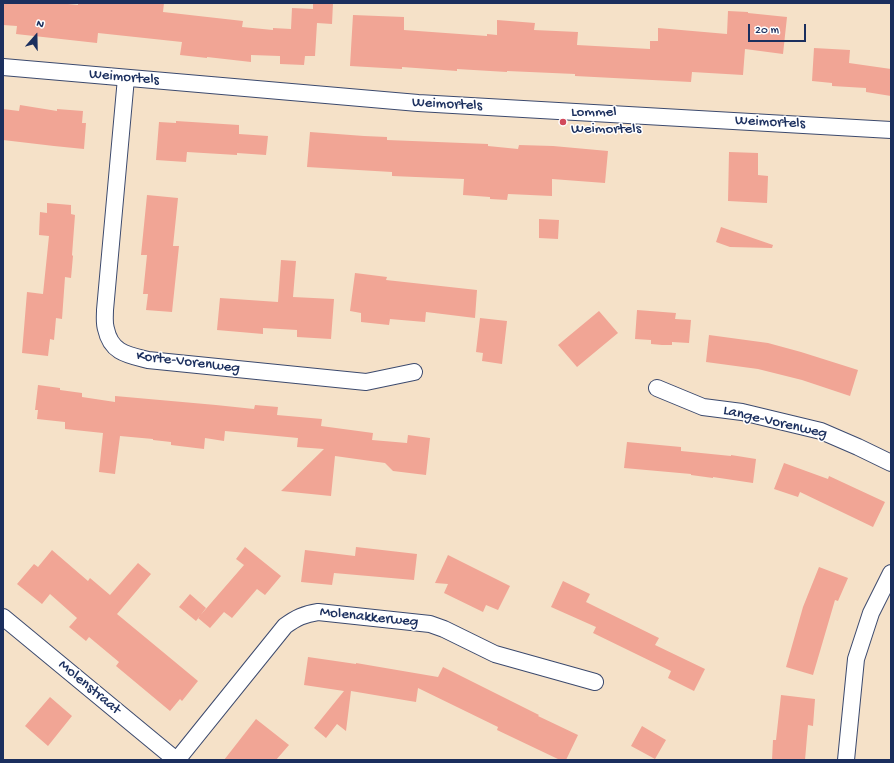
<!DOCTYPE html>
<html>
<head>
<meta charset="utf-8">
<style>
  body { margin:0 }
  #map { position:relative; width:894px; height:763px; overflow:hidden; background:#f5e1c8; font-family:"Gochi Hand",sans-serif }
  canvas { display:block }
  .frame { position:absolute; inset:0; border:4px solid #1b2f5e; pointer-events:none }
  .north { position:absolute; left:16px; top:16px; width:40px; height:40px; -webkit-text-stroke:3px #fff; paint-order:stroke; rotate:20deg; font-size:11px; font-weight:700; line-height:16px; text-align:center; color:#1b2f5e }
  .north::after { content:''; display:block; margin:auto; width:14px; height:18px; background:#1b2f5e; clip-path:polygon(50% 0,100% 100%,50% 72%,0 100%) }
  .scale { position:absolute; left:748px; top:24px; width:58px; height:18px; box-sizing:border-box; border:2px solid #1b2f5e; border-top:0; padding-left:5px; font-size:12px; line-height:14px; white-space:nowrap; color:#1b2f5e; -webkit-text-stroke:3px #fff; paint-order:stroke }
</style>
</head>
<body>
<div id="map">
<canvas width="894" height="763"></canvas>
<div class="frame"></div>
<div class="north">N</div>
<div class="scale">20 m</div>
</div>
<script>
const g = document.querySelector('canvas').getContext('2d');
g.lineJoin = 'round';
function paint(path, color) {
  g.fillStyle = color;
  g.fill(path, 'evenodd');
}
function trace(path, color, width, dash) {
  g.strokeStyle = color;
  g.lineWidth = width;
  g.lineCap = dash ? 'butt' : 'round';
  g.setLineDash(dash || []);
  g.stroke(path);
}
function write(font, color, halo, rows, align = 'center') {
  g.font = font + ' "Gochi Hand",sans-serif';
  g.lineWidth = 3;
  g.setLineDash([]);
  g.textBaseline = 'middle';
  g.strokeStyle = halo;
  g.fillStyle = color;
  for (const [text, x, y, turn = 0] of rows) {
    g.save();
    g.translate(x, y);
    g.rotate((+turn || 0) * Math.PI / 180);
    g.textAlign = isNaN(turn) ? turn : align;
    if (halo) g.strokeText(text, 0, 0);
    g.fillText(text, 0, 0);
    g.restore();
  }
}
const building = new Path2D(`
  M3 3H58L78 5V3H164L163 12 243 21 242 27 273 30V28L291 29 292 8 313 9V3H333L332 24 317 23 315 56H305L304 65 280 64V56L251 55V62L207 57V58L180 55 182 42 98 33 97 43 16 34 17 26 3 25Z
  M728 11 748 12V13L787 17 783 54 745 49 743 75 692 72 691 82 575 76V74L507 71V72L457 69V71L402 67V69L350 66 353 15 404 17V30L487 36V34L497 35V20L535 23 534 30 578 32 577 45 650 49V41H658V28L727 34Z
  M814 48 850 50 849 63 891 69V96L866 92V88L832 86V83L812 81Z
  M20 105 57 111V109L83 111 82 123H86L84 149 54 146 3 140V109L19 111Z
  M176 121 239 125V134L268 136 266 155 237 153V155L187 152 186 162 156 160 159 122 176 123Z
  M310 132 364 136 387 137V140L488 144V146L518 149 519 145 553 146 608 151 605 183 552 179V196L508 194 507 200 490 199V197L463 195 464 179 392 176V172L307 167Z
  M729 152 758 153V175L768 176 767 203 728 201Z
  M147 195 178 198 173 246H179L172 312 146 310 148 294H143L147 255H141Z
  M47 203 71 205V214L75 215 72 255 73 256 71 278 65 277 62 319 56 318 54 340 50 339 48 356 22 353 27 292 43 294 49 236 39 235 40 212 47 213Z
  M539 219 559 220 558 239 539 238Z
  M721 227 773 245 772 248 730 247 716 242Z
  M281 260 296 261 293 297 334 299 331 339 297 337V330L263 328V334L217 330 220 298 278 302Z
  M355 273 387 277 386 280 477 290 475 318 426 312 425 322 390 319 389 325 361 322V313L350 311Z
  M637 310 676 313 675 319 691 320 689 343 672 342V345H662L651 344V340L635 339Z
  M599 311 618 333 577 367 558 345Z
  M480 318 507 321 502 364 482 361 483 353 476 352Z
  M709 335 768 343 801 352 858 370 850 396 802 380 758 369 706 362Z
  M38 385 60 388V390L82 393V397L115 402V396L216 405 254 409 255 405 278 407 277 415 322 419 321 426 373 433 372 440 407 443 408 435 430 438 426 475 393 471 385 463 335 456 331 496 281 491 324 449 297 447 298 438 225 431 224 441 205 438 204 449 171 445V442L153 440V439L120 436 115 474 99 472 103 433 65 429V422L37 419 38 410H35Z
  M627 442 681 447V451L731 456V455L756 459 753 483 713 477V478L691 475V474L624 468Z
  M784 463 828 479 829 476 885 502 873 527 800 492 798 497 774 489Z
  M245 547 281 576 265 595 257 589 232 618 224 612 210 628 198 618 244 565 236 559Z
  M356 547 417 554 414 580 334 573 332 585 301 582 305 550 355 556Z
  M52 550 88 581 90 578 110 595 138 563 151 574 117 614 198 681 182 701 180 699 170 711 116 666 119 662 89 637 86 641 69 627 77 618 50 594 42 604 17 584 34 564 38 567Z
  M448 555 510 586 498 610 486 605 483 612 444 593 448 584 435 583Z
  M819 567 848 578 838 601 835 600 813 675 786 667 803 607Z
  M563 581 590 594 586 602 659 638 655 645 705 669 694 691 668 678 671 671 593 633 596 627 551 607Z
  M190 594 206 608 196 621 179 607Z
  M308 657 356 664V663L438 677 443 667 539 715 538 716 578 735 566 760H560L497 730 498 727 418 688 416 702 351 691 346 731 337 724 326 738 314 728 344 691 304 685Z
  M781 695 815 699 813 726 808 725 805 760H772L773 740H776Z
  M50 697 72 716 48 746 25 726Z
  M256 719 289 745 276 760H224Z
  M642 726 666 740 655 759 631 746Z`);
const street = new Path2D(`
  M3 67 418 103 891 130
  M126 78 105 310C105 316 104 323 106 329 111 353 128 355 148 360L366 382 414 372
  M657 388 703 407 742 412 821 431 858 447 891 463
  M3 617 176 760
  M177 760 285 626C296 618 304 614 318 612L430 624 444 629 495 654 595 682
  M846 760 856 659 871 613 891 573`);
const markers = [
  [563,122,4,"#d1495b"]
];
const streetNames = [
  ["Weimortels",124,78,5],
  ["Weimortels",447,105,3],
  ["Weimortels",770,123,3],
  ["Korte-Vorenweg",188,363,7],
  ["Lange-Vorenweg",775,423,13],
  ["Molenakkerweg",369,618,6],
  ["Molenstraat",89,688,40]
];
const poiNames = [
  ["Lommel",571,113],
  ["Weimortels",571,130]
];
paint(building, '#f1a595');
trace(street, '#3c4a6e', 18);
trace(street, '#fff', 16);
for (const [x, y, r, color] of markers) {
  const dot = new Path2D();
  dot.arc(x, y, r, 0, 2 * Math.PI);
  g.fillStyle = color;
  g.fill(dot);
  trace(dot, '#fff', 1.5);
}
write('15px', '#1b2f5e', '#fff', streetNames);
write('15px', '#1b2f5e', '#fff', poiNames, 'left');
</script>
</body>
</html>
